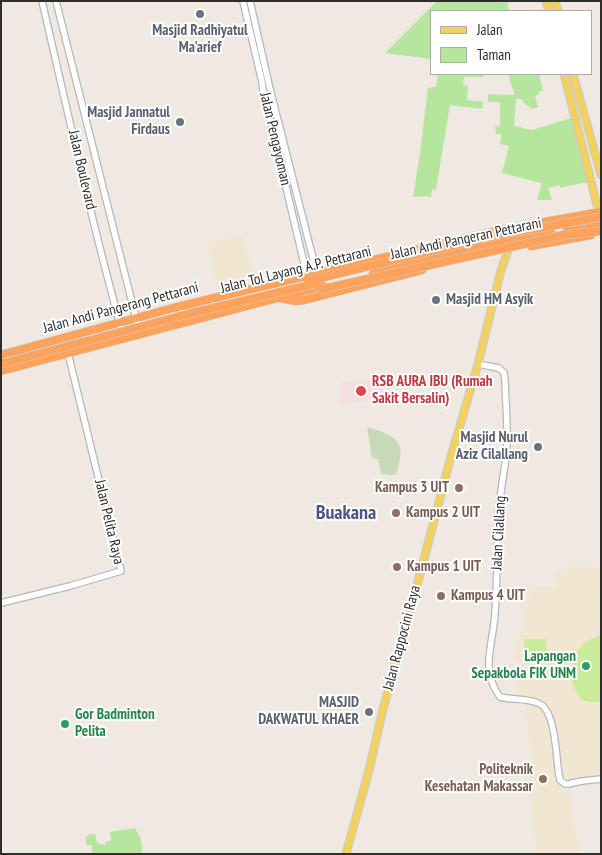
<!DOCTYPE html>
<html>
<head>
<meta charset="utf-8">
<style>
  body { margin:0 }
  #map { position:relative; width:602px; height:855px; overflow:hidden; background:#efe9e1; font-family:"PT Sans Narrow",sans-serif }
  canvas { display:block }
  .frame { position:absolute; inset:0; border:2px solid #2e2e2e; pointer-events:none }
  .legend { position:absolute; left:430px; top:10px; width:162px; height:65px; box-sizing:border-box; background:#fff; border:1px solid #ababab; margin:0; padding:6px 9px; list-style:none; font-size:15px; color:#2e2e2e }
  .legend li { display:flex; align-items:center; gap:10px; height:25px }
  .legend b { width:25px; border:1px solid #ababab }
</style>
</head>
<body>
<div id="map">
<canvas width="602" height="855"></canvas>
<div class="frame"></div>
<ul class="legend">
<li><b style="height:6px;background:#f2d163"></b>Jalan</li>
<li><b style="height:14px;background:#b6e59e"></b>Taman</li>
</ul>
</div>
<script>
const g = document.querySelector('canvas').getContext('2d');
g.lineJoin = 'round';
function paint(path, color) {
  g.fillStyle = color;
  g.fill(path, 'evenodd');
}
function trace(path, color, width, dash) {
  g.strokeStyle = color;
  g.lineWidth = width;
  g.lineCap = dash ? 'butt' : 'round';
  g.setLineDash(dash || []);
  g.stroke(path);
}
function write(font, color, halo, rows, align = 'center') {
  g.font = font + ' "PT Sans Narrow",sans-serif';
  g.lineWidth = 4;
  g.setLineDash([]);
  g.textBaseline = 'middle';
  g.strokeStyle = halo;
  g.fillStyle = color;
  for (const [text, x, y, turn = 0] of rows) {
    g.save();
    g.translate(x, y);
    g.rotate((+turn || 0) * Math.PI / 180);
    g.textAlign = isNaN(turn) ? turn : align;
    if (halo) g.strokeText(text, 0, 0);
    g.fillText(text, 0, 0);
    g.restore();
  }
}
const education = new Path2D(`
  M242 235 255 282 219 291 207 243Z
  M566 566 601 567V779L563 782 547 708 516 696 518 689 519 665 515 657 531 587H556L557 572 566 573Z
  M525 703 538 704 548 715 559 783 563 788 569 790 579 854H537L529 782 528 775 533 770Z`);
const medical = new Path2D(`
  M382 378 384 399 341 404 339 383Z`);
const green = new Path2D(`
  M437 1H502V3L507 2 509 11H431V59L385 53Z
  M438 74H483V77H464L463 85 468 86 467 100 483 102 482 109 450 105 436 190 432 189 431 197 426 196 413 197 420 153 428 88 436 87Z
  M509 74H539L543 90 538 92 539 94 535 96 538 107 532 109 524 103 521 99H516L514 126 532 130 571 118 588 183H582L560 188 559 185 548 188 552 200H537L542 183 502 173 509 146 500 144 502 134H496L495 126H499L500 125V102H488V94L515 95 509 78Z
  M135 828 141 839 142 854H92V845H86V837L88 836 89 834H95L97 843 105 845 106 842 111 841 110 832Z`);
const cemetery = new Path2D(`
  M367 427C377 430 397 435 400 447 402 453 398 468 396 475L381 474 378 459 372 458Z`);
const pitch = new Path2D(`
  M601 635V702H589L581 700C579 695 575 690 574 686 568 671 573 652 586 642 591 639 596 637 601 635Z
  M524 639H546L547 659 525 658Z`);
const minor = new Path2D(`
  M42 1C68 113 92 224 123 335
  M56 1 139 330
  M243 1 262 82 263 90 307 276
  M250 1 270 89 317 274
  M478 364 499 368 504 373C506 383 505 393 506 403 507 421 508 439 506 457 504 473 501 489 499 506 496 541 498 577 495 612 494 643 479 668 500 697 512 700 526 698 538 703 556 709 556 758 559 775L560 780 565 784H568L582 781 601 779
  M1 603 70 586 121 571 68 353`);
const major = new Path2D(`
  M546 1 549 11
  M555 1 558 11
  M564 74 601 221
  M573 74 601 175
  M346 854 369 770 383 709 409 616 450 460 478 364 500 274 508 250`);
const highway = new Path2D(`
  M566 232 601 226
  M531 246 591 235
  M373 274 496 244 552 234
  M280 298 296 301 304 300 422 270
  M1 355 173 308 251 289 505 229 601 212
  M1 371 323 286`);
const highwayBridge = new Path2D(`
  M308 281 493 236 601 217
  M1 364 188 314 314 284 323 289 564 235 601 231`);
const markers = [
  [200,14,5,"#6b7280"],
  [180,122,5,"#6b7280"],
  [436,300,5,"#6b7280"],
  [361,391,6,"#e0444e"],
  [538,447,5,"#6b7280"],
  [459,488,5,"#8d6e63"],
  [396,513,5,"#8d6e63"],
  [397,567,5,"#8d6e63"],
  [441,596,5,"#8d6e63"],
  [586,666,5,"#2e9e5b"],
  [369,712,5,"#6b7280"],
  [65,724,5,"#2e9e5b"],
  [543,779,5,"#8d6e63"]
];
const worshipNames = [
  ["Masjid Radhiyatul",200,31,"center"],
  ["Ma'arief",200,48,"center"],
  ["Masjid Jannatul",170,113],
  ["Firdaus",170,130],
  ["Masjid HM Asyik",446,300,"left"],
  ["Masjid Nurul",528,438],
  ["Aziz Cilallang",528,455],
  ["MASJID",359,703],
  ["DAKWATUL KHAER",359,720]
];
const streetNames = [
  ["Jalan Pengayoman",275,139,77],
  ["Jalan Boulevard",82,170,77],
  ["Jalan Andi Pangeran Pettarani",466,239,-12],
  ["Jalan Tol Layang A.P. Pettarani",296,270,-14],
  ["Jalan Andi Pangerang Pettarani",121,308,-15],
  ["Jalan Pelita Raya",109,522,77],
  ["Jalan Cilallang",499,533,-87],
  ["Jalan Rappocini Raya",402,638,-75]
];
const healthNames = [
  ["RSB AURA IBU (Rumah",372,382],
  ["Sakit Bersalin)",372,399]
];
const educationNames = [
  ["Kampus 3 UIT",449,488,"right"],
  ["Kampus 2 UIT",406,513],
  ["Kampus 1 UIT",407,567],
  ["Kampus 4 UIT",451,596],
  ["Politeknik",533,770,"right"],
  ["Kesehatan Makassar",533,787,"right"]
];
const leisureNames = [
  ["Lapangan",576,657],
  ["Sepakbola FIK UNM",576,674],
  ["Gor Badminton",75,715,"left"],
  ["Pelita",75,732,"left"]
];
const districtNames = [
  ["Buakana",346,513]
];
paint(education, '#f0e6d1');
paint(medical, '#f5dfe0');
paint(green, '#b6e59e');
paint(cemetery, '#c8d9b8');
paint(pitch, '#c9ec9a');
trace(minor, '#b4b7c1', 8);
trace(major, '#c9c9c9', 9);
trace(highway, '#c9c9c9', 9);
trace(minor, '#fff', 5.5);
trace(major, '#f2d163', 7);
trace(highway, '#ffa35c', 8);
trace(highwayBridge, '#c9c9c9', 9, []);
trace(highwayBridge, '#ffa35c', 8);
for (const [x, y, r, color] of markers) {
  const dot = new Path2D();
  dot.arc(x, y, r, 0, 2 * Math.PI);
  g.fillStyle = color;
  g.fill(dot);
  trace(dot, '#fff', 2);
}
write('bold 15px', '#5b616d', '#fff', worshipNames, 'right');
write('15px', '#2e2e2e', '#fff', streetNames);
write('bold 15px', '#be3a42', '#fff', healthNames, 'left');
write('bold 15px', '#785e54', '#fff', educationNames, 'left');
write('bold 15px', '#27864d', '#fff', leisureNames, 'right');
write('bold 20px', '#4d5680', '#fff', districtNames);
</script>
</body>
</html>
